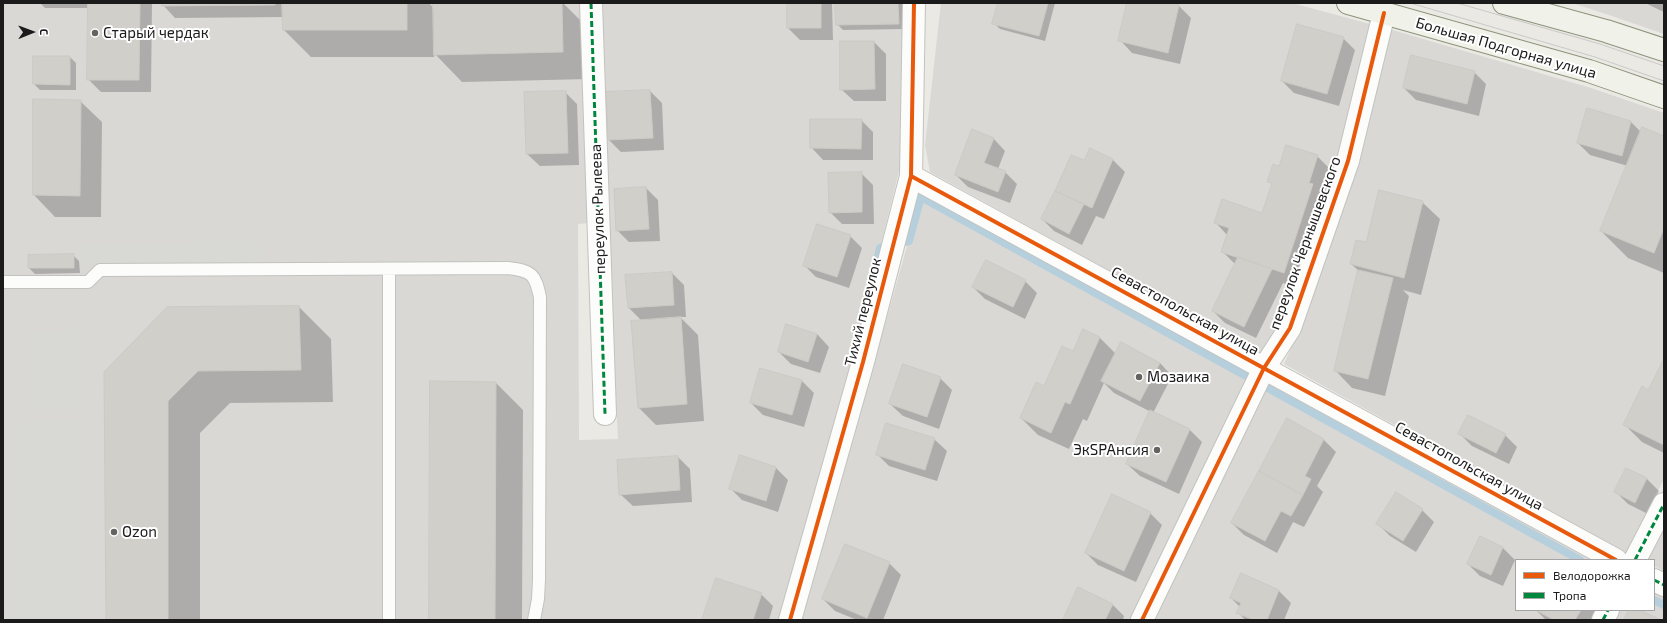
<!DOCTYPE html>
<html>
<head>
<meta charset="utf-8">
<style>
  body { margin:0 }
  #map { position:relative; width:1667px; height:623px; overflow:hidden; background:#eae9e3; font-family:"Exo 2",sans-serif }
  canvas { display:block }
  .frame { position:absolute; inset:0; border:4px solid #1b1b1b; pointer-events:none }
  .legend { position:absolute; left:1515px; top:559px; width:140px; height:52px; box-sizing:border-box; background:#fff; border:1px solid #a4a4a4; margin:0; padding:5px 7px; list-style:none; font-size:12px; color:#1b1b1b }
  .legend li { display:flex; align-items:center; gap:8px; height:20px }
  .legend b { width:20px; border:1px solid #a4a4a4 }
  .north { position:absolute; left:12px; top:12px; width:40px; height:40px; -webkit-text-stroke:3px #fff; paint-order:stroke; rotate:89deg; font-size:11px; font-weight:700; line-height:16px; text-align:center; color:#1b1b1b }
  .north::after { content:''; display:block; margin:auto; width:14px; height:18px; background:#1b1b1b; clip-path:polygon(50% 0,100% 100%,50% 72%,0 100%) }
</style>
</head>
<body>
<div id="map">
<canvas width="1667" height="623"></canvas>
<div class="frame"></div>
<ul class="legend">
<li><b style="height:5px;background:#e8590c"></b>Велодорожка</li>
<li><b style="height:5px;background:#00873e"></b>Тропа</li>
</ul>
<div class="north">С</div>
</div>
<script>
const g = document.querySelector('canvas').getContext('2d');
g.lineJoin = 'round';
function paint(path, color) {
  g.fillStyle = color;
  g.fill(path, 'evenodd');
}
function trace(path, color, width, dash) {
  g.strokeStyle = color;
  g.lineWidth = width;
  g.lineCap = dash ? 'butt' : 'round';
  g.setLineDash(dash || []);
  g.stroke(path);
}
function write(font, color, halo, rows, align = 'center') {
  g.font = font + ' "Exo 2",sans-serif';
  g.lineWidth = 4;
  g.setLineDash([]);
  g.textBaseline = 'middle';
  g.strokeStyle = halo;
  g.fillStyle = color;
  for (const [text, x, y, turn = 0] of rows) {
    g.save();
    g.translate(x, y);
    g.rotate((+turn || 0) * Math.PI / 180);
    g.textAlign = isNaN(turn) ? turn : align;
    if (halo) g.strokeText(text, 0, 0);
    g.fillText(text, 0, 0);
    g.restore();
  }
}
const residential = new Path2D(`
  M3 3H581L588 223 578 224 579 440 618 439 605 170 600 3H906L900 167 853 358 780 620H3Z
  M941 3H1292L1370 24 1338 157 1282 323 1263 355 930 172 925 145Z
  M1572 3H1664V34L1609 15Z
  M1389 29 1591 88 1664 113V479L1626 553 1284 364 1298 332 1359 162Z
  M921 197 1254 373 1133 620H801Z
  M1270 382 1591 560H1516V610H1598L1592 620H1154Z
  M1664 524V571L1654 566V560H1646Z
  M1654 592 1664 597V620H1610L1616 610H1654Z`);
const parking = new Path2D(`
  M265 242 266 261 78 262 77 243Z
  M83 330 84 407H28L27 331Z
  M20 419H80V620H20Z`);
const shadow = new Path2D(`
  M40 3H152L151 92H101L88 79 89 8H45Z
  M163 3H429L434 8 497 3H563L589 29 590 79 462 82 434 53V57H311L284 30V17L175 18 163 5Z
  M788 3H832L833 40H800L788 28Z
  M836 3H904V29L843 30 837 24Z
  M999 3H1055L1045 41 1000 29 994 23Z
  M1128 3H1169L1179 6 1191 18 1180 64 1132 53 1120 40Z
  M1647 3H1664V12L1649 5Z
  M1343 38 1355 50 1339 106 1294 93 1282 81Z
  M874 42 886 54V101H854L841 89Z
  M70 57 76 63V90H40L34 84Z
  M1474 72 1486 84 1479 116 1416 100 1404 88Z
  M650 91 662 103 664 150 621 152 609 140 607 93Z
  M565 92 577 104 579 165 540 166 527 154 526 93Z
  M34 100 80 101 102 122 101 217H55L34 195Z
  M1588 109 1631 122 1641 132 1664 137V273L1628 258 1601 231 1628 166 1590 155 1578 143Z
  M861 120 873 132V160H823L811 147Z
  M993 138 1005 151 998 169 1005 172 1017 184 1010 203 968 187 956 175Z
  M1090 150 1113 160 1125 172 1104 219 1096 216 1082 245 1054 231 1042 219 1085 162Z
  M1317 156 1335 174 1301 289 1283 283 1256 338 1225 323 1213 311 1236 265 1223 252 1228 236 1216 223 1263 214 1273 185 1269 181 1280 167Z
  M861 173 873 185 874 224H842L830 212Z
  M646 188 658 200 660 241 629 242 617 230 615 190Z
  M1422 202 1440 219 1421 295 1403 290 1409 296 1385 396 1352 388 1335 370 1359 271 1351 264 1366 243Z
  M850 236 862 248 849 288 816 277 804 265Z
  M73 255 79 261 80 273 35 274 29 268Z
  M672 273 684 285 686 317H680L698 335 704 421 656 425 639 408 642 321 629 308Z
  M1025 281 1037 293 1025 319 985 299 973 287Z
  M299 307 331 339 333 402 230 403 200 433V620H107L167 308Z
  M1084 330 1100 338 1116 354 1160 363 1172 376 1153 413 1190 430 1202 442 1179 494 1140 476 1127 464 1151 412 1114 393 1104 383 1087 421 1083 419 1069 449 1038 435 1021 418 1044 387 1074 352Z
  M817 334 829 347 820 373 791 364 779 352Z
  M1664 362V453L1642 442 1624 424 1649 391Z
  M940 378 952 390 939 429 903 416 890 404Z
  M802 381 814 393 804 427 763 415 751 403Z
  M496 383 523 410 522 620H430Z
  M1287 420 1324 440 1336 452 1317 486 1323 492 1304 527 1293 522 1277 553 1244 535 1232 523Z
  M1460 434 1505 435 1517 447 1509 464 1472 446Z
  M934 439 947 451 937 481 889 466 877 454Z
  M678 457 690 469 692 502 633 506 620 494Z
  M776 468 788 480 778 512 742 500 730 488Z
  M1627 469 1647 479 1659 491 1648 514 1628 504 1616 492Z
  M1422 510 1434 522 1416 552 1390 536 1378 524Z
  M1150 513 1162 525 1136 582 1098 565 1086 553Z
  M1503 548 1515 560 1503 586 1480 576 1468 564Z
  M889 563 901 575 883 620H857L835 611 823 599Z
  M1241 574 1279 591 1291 603 1284 620H1245L1238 612 1240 607 1231 598Z
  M761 594 773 606 769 620H703Z
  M1112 604 1124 616 1123 620H1064Z
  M1536 610H1599L1594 620H1546Z`);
const stream = new Path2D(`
  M863 317 880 248 909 241 921 197 1580 560
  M1654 600 1664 605`);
const building = new Path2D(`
  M88 3H140L139 80H87Z
  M162 3H275V5L162 6Z
  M282 3H407V30H283Z
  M433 3H562L563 52 434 55Z
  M787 3H821V28H787Z
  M835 3H898L899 24 836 25Z
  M998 3H1048L1039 36 992 24Z
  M1127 3H1173L1179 5 1168 53 1118 41Z
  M1297 24 1344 37 1327 94 1281 81Z
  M840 41H874L875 89 840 90Z
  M1411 55 1475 71 1467 104 1403 88Z
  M33 56H70V85L33 84Z
  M650 90 653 138 608 140 606 92Z
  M566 91 568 153 526 154 524 92Z
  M33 99 81 100 80 196 33 195Z
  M1587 108 1631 121 1622 156 1577 143Z
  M810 119H862L861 149 810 148Z
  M1642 127 1664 136V228L1654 253 1600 231Z
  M972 129 994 138 984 163 1006 171 998 192 955 175Z
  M1286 145 1318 155 1309 183 1313 184 1284 273 1221 252 1229 228 1214 223 1222 199 1262 213 1272 183 1267 182 1273 164 1279 166Z
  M1090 148 1113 159 1092 208 1055 191 1071 155 1084 160Z
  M862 172V212L829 213 828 173Z
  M646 187 649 229 616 231 614 189Z
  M1379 190 1423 201 1404 278 1350 264 1356 240 1366 242Z
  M1055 191 1084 204 1069 234 1041 219Z
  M817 224 851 235 837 277 803 266Z
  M74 254V268H28V255Z
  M1238 257 1272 269 1244 327 1212 311Z
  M986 260 1026 280 1013 307 972 287Z
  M1358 270 1393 278 1368 379 1334 371Z
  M672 272 674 305 628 308 625 275Z
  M299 306 301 370 198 371 168 401V620H106L104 372 167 307Z
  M681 317 687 404 638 408 631 321Z
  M786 324 817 334 808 362 778 352Z
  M1083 329 1100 337 1070 404 1065 402 1051 433 1020 418 1036 382 1044 386 1062 346 1073 351Z
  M1121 342 1160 363 1140 401 1101 381Z
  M1663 361H1664V445L1623 425 1642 386 1648 390Z
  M903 364 941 377 927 417 889 404Z
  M760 368 802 380 792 415 750 403Z
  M430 381 496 382 495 620H429Z
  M1150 410 1190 429 1166 482 1126 464Z
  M1468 415 1506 434 1496 453 1458 434Z
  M1287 418 1324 439 1305 476 1311 479 1303 495 1259 471Z
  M886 423 935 438 925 470 876 455Z
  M740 455 776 467 766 501 729 489Z
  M678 456 680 490 619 495 617 460Z
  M1626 468 1647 478 1635 503 1614 492Z
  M1259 471 1303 495 1291 516 1281 511 1265 541 1231 523Z
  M1396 492 1423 509 1403 541 1376 524Z
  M1112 494 1151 512 1124 571 1085 553Z
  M1480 536 1503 547 1491 575 1467 564Z
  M845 544 890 562 867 618 822 599Z
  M1241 573 1279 590 1267 620H1254L1236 613 1241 603 1230 598Z
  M716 578 762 593 753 620H702Z
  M1078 587 1113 604 1105 620H1063Z
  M1536 610H1581L1575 620H1554Z
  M1629 610H1640L1661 620H1624Z`);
const service = new Path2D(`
  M389 270V620
  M3 282H88L100 270 508 268C532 271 535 274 540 297L539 580 538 599 534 620`);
const minor = new Path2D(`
  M591 3 605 414
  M911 176 1616 560
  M1635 560 1664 504
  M1654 580 1664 585
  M790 620 863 362 911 176 914 3
  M1142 620 1264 368 1290 328 1348 161 1384 13
  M1603 620 1608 610`);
const secondary = new Path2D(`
  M1348 3 1589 71 1664 97
  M1504 3 1606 31 1664 50`);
const tram = new Path2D(`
  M1410 3 1595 57 1664 81
  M1457 3 1600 44 1664 66`);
const quiet = new Path2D(`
  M591 3 605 414
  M1635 560 1664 504
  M1654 580 1664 585
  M1603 620 1608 610`);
const cycleway = new Path2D(`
  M911 176 1616 560
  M790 620 863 362 911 176 914 3
  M1142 620 1264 368 1290 328 1348 161 1384 13`);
const markers = [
  [95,33,4,"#636361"],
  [1139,377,4,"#636361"],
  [1157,450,4,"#636361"],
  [114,532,4,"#636361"]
];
const poiNames = [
  ["Старый чердак",103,33],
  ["Мозаика",1147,377],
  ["ЭкSPAнсия",1149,450,"right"],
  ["Ozon",122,532]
];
const streetNames = [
  ["Большая Подгорная улица",1506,48,16],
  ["переулок Рылеева",598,209,-92],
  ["переулок Чернышевского",1305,243,-70],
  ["Севастопольская улица",1185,311,29],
  ["Тихий переулок",863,312,-76],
  ["Севастопольская улица",1469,466,29]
];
paint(residential, '#d9d8d5');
paint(parking, '#d8d8d5');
paint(shadow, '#0003');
trace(stream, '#b6cfdd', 8);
paint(building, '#d0cfca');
trace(building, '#cdcac5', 1);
trace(service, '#c2c2bf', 14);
trace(minor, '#c2c2bf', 24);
trace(secondary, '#8e937c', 24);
trace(service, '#fcfcfb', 12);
trace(minor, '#fcfcfb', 22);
trace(secondary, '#f0f2e9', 22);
trace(tram, '#c9c9c8', 1);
trace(quiet, '#00873e', 3, [6, 3]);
trace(cycleway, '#e8590c', 4);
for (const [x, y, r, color] of markers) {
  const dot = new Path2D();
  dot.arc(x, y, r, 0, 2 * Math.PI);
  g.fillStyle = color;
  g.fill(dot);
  trace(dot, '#fff', 1.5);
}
write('15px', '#1b1b1b', '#fff', poiNames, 'left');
write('15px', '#1b1b1b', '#fff', streetNames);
</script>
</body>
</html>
